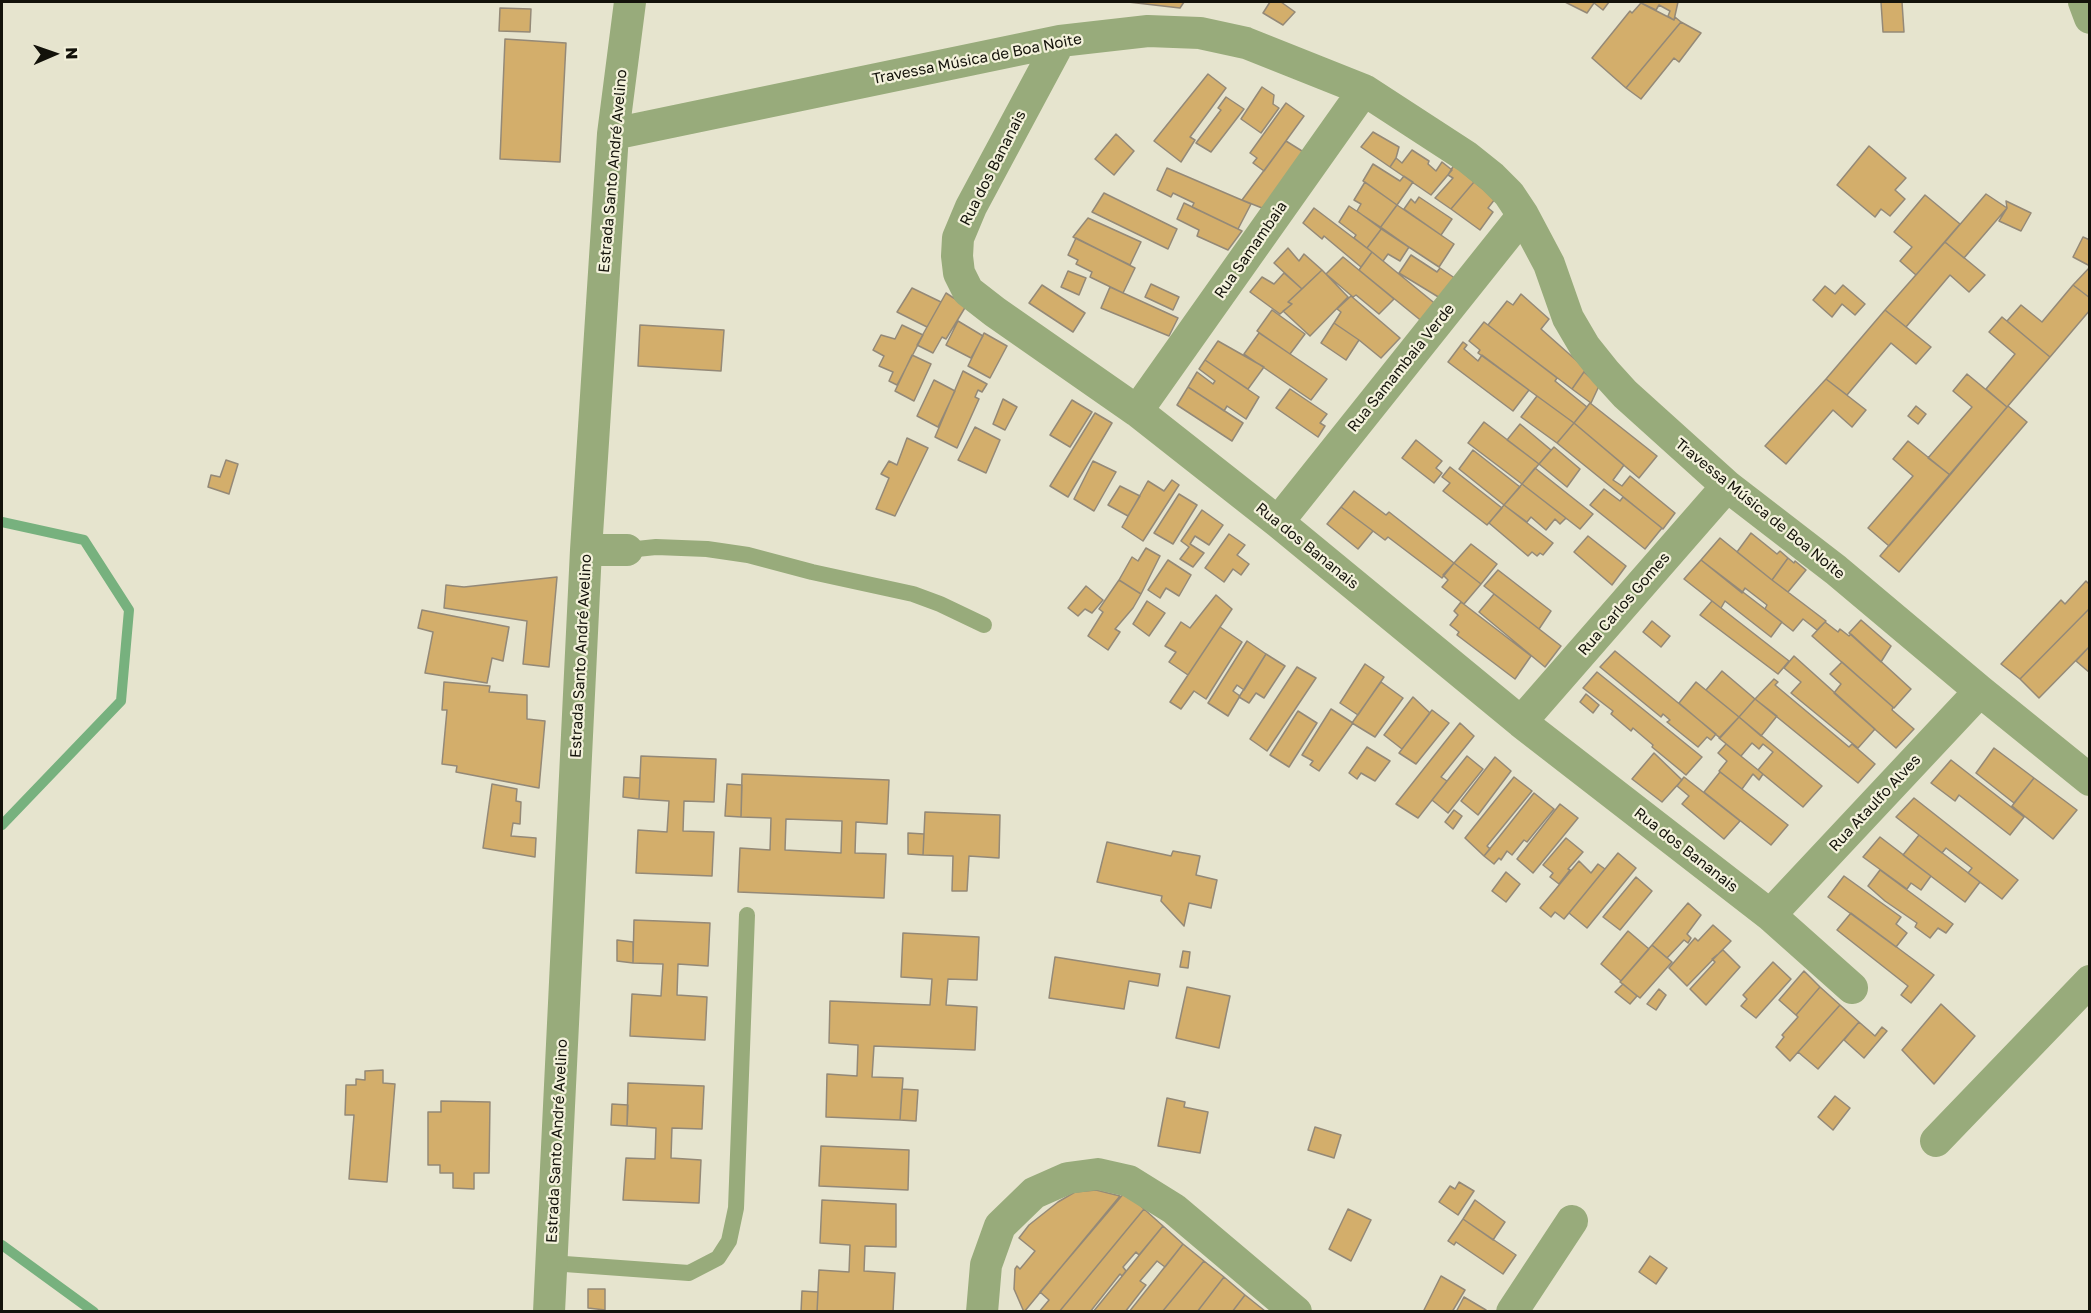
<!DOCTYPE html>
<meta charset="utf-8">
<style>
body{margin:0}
#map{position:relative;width:2091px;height:1313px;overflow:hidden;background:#e6e4ce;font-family:"Golos Text",sans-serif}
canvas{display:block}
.frame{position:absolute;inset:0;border:3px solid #13120a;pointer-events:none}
.north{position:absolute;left:24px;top:24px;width:60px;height:60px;-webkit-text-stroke:4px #f3f1db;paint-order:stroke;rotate:88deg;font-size:16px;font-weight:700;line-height:24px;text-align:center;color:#13120a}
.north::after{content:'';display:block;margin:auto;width:21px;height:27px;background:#13120a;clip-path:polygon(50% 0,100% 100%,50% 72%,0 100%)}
</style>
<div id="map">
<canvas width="2091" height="1313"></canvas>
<div class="frame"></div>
<div class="north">N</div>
</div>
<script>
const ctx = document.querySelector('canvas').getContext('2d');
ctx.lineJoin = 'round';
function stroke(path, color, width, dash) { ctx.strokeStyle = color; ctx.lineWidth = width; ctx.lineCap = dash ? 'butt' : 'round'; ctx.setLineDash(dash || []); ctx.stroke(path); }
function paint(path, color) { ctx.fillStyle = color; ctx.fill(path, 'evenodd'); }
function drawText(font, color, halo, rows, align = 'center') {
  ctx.font = font + ' "Golos Text",sans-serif'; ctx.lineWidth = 4.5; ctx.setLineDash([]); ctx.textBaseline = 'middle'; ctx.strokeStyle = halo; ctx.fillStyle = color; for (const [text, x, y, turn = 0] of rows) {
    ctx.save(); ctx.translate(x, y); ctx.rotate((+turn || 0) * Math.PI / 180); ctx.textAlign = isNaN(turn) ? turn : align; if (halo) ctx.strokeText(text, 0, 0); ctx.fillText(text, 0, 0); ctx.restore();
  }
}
stroke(new Path2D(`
 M2 522 84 540 129 610 121 701 2 825
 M2 1245 94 1312`), '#77b17e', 10);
const building = new Path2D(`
 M1128 2H1184L1180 8Z
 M1270 2H1281L1295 12 1283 25 1263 13Z
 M1565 2H1609L1603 10 1594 3 1587 13Z
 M1639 2H1678L1674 20 1668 16 1670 11 1659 5 1656 10Z
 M1881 2H1902L1904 32H1883Z
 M1641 3 1674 20 1675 17 1681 22 1626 88 1592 58 1630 11 1632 13Z
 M500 8 531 9 530 32 499 31Z
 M1681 22 1701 33 1679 62 1674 58 1641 99 1626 88Z
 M505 39 566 43 560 162 500 159Z
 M1208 74 1226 88 1190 137 1195 140 1181 162 1154 141Z
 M1262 87 1274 95 1273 104 1279 108 1261 133 1241 119Z
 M1226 97 1244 109 1211 152 1196 143 1221 110 1218 108Z
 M1286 103 1304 116 1264 171 1253 163 1257 158 1250 153Z
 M1373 132 1399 147 1396 158 1390 167 1361 147Z
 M1116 134 1134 151 1114 175 1095 159Z
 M1286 141 1310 156 1262 208 1242 200Z
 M1869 146 1906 178 1895 190 1905 199 1890 216 1881 209 1875 217 1837 185Z
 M1412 150 1429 161 1428 164 1436 171 1442 162 1452 170 1431 195 1390 167 1396 158 1402 163Z
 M1373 164 1400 181 1404 176 1413 182 1397 205 1363 181Z
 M1454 165 1474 182 1451 209 1435 198 1453 178 1448 175Z
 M1167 168 1251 204 1238 229 1192 207 1194 203 1173 193 1171 197 1157 190Z
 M1365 182 1397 205 1380 228 1357 211 1361 204 1354 200Z
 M1474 182 1495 199 1488 208 1493 212 1480 230 1451 209Z
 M1104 193 1177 229 1168 249 1092 212Z
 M1986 194 2007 208 1964 258 1945 242Z
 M1925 195 1960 224 1916 275 1900 261 1912 247 1894 232Z
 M1419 197 1452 219 1441 235 1404 209 1411 199 1415 203Z
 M2006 201 2031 213 2021 231 1999 221 2007 208Z
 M1184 203 1238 229 1242 231 1228 250 1197 236 1199 230 1177 219Z
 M1397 205 1454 244 1439 267 1380 228Z
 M1349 206 1382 228 1367 248 1354 238 1356 235 1339 222Z
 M1314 208 1372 252 1361 267 1324 236 1322 239 1303 223Z
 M1088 218 1141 242 1130 265 1073 237Z
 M1382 228 1409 247 1400 261 1388 254 1383 261 1367 248Z
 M2083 237 2090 240V266L2073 257Z
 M1076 238 1135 268 1123 293 1090 277 1092 272 1076 264 1078 260 1068 255Z
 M1945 242 1985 275 1969 292 1950 275 1906 327 1885 310Z
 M1288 248 1299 261 1304 254 1322 270 1302 289 1274 263Z
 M1372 252 1438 306 1424 323 1359 270Z
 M1411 255 1437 272 1440 268 1459 281 1440 298 1399 273Z
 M1343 257 1394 299 1379 314 1356 295 1353 297 1326 274Z
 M2090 267V298L2073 285Z
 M1322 270 1348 297 1310 336 1283 311 1292 304 1288 302Z
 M1068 271 1086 278 1079 295 1061 287Z
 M1284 273 1302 289 1288 302 1292 304 1280 314 1250 292 1262 277 1274 284Z
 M1151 284 1179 297 1173 310 1145 297Z
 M1042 285 1085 313 1073 332 1029 303Z
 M1843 285 1865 304 1855 315 1842 304 1832 317 1813 300 1825 286 1835 294Z
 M2073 285 2090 298V310L2050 357 2007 321 2021 305 2042 322Z
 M1110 287 1178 318 1169 336 1101 308Z
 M912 288 941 302 927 327 897 312Z
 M946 293 966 306 946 339 942 337 933 353 917 345Z
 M1521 294 1549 319 1541 329 1586 369 1572 389 1488 325 1507 301 1513 305Z
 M1351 296 1400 338 1381 358 1359 340 1334 323 1341 312 1337 309Z
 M1272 310 1305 334 1290 354 1257 331Z
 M1885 310 1931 347 1916 364 1891 343 1847 395 1826 379Z
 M2002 317 2050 357 2007 407 1986 389 2015 354 1989 332Z
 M958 321 983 336 971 358 946 345Z
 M1484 322 1557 378 1555 381 1587 407 1574 423 1478 353 1480 350 1469 341Z
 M1334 323 1359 340 1346 360 1321 343Z
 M640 325 724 330 721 371 638 366Z
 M902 325 923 335 897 385 889 381 893 372 879 366 884 356 873 350 881 335 895 339Z
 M984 333 1007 346 990 378 968 366Z
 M1259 333 1327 379 1311 400 1244 354Z
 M1218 341 1264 367 1248 389 1205 360Z
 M1463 342 1467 345 1464 349 1478 361 1482 355 1529 390 1513 411 1448 362Z
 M912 355 931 364 914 401 895 391Z
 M1205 360 1259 397 1246 419 1227 406 1224 411 1188 387 1197 372 1213 384 1215 381 1199 369Z
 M963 371 987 384 982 392 978 390 975 397 979 399 957 448 935 437Z
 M1584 372 1599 386 1591 403 1572 389Z
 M1967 374 2007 407 1950 475 1928 458 1972 407 1953 391Z
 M1826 379 1866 410 1852 427 1833 410 1786 464 1765 446Z
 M934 380 955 391 938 427 917 416Z
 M1188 387 1243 423 1232 441 1177 405Z
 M1290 389 1327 414 1320 423 1325 426 1318 437 1276 408Z
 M1537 396 1574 423 1557 443 1521 417Z
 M1003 399 1017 407 1005 430 993 424Z
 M1072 400 1092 412 1070 447 1050 435Z
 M1590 403 1657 456 1639 478 1574 423Z
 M1916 406 1926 414 1918 424 1908 416Z
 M2008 406 2027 422 1899 572 1880 556Z
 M1095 413 1112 423 1068 497 1050 486Z
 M1484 422 1539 464 1522 484 1468 443Z
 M1574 423 1624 465 1613 480 1622 486 1630 476 1675 513 1663 529 1557 443Z
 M1520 424 1551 450 1539 464 1507 440Z
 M975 427 1000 440 986 473 958 460Z
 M907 438 928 448 895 516 876 509 889 478 881 474 889 461 897 465Z
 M1416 440 1442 461 1436 468 1442 473 1434 483 1402 458Z
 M1908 441 1950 475 1889 546 1868 528 1913 476 1893 459Z
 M1554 447 1580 469 1567 487 1539 464Z
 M1473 450 1520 487 1504 505 1459 469Z
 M226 460 238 464 229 494 208 487 211 475 220 477Z
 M1093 461 1116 472 1094 511 1074 499Z
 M1450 467 1502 508 1487 525 1443 491 1450 483 1442 477Z
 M1535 468 1593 514 1580 529 1522 484Z
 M1172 480 1179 485 1143 541 1122 527 1148 481 1164 491Z
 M1522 484 1566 518 1560 524 1555 519 1546 530 1531 517 1527 522 1504 505Z
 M1120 486 1140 496 1128 516 1108 505Z
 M1604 489 1620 501 1623 497 1662 528 1645 549 1590 505Z
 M1354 491 1386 515 1389 512 1454 563 1442 578 1388 537 1385 540 1341 507Z
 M1179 494 1197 505 1173 544 1154 533Z
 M1504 505 1553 543 1543 555 1540 553 1537 556 1532 552 1528 556 1489 523Z
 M1341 507 1373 531 1358 549 1327 524Z
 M1202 510 1223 525 1209 545 1195 536 1190 544 1204 553 1193 567 1180 559 1189 547 1181 541Z
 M1751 533 1777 554 1780 551 1788 558 1772 580 1737 552Z
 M1229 534 1245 545 1237 555 1249 564 1241 575 1233 569 1224 582 1205 568Z
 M1588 536 1626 566 1612 585 1574 552Z
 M1720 538 1772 580 1826 621 1817 630 1803 619 1793 631 1765 609 1767 605 1745 588 1742 593 1701 560Z
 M1471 544 1497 564 1481 584 1454 563Z
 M1146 548 1160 556 1141 594 1119 580 1132 557 1138 561Z
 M1788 558 1794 563 1795 561 1806 570 1788 592 1772 580Z
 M1168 560 1191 575 1179 596 1166 588 1160 598 1148 590Z
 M1701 560 1782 622 1771 637 1725 601 1721 608 1684 579Z
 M1454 563 1481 584 1464 604 1442 587 1448 580 1443 575Z
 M1498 570 1551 611 1539 629 1484 586Z
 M557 577 549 667 523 664 527 621 444 608 446 585 464 587Z
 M1119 580 1141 594 1133 608 1115 629 1120 632 1108 650 1088 636 1103 612 1099 609Z
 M2086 581 2090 585V608L2020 679 2001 664 2061 600 2065 604Z
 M1086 586 1103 600 1092 613 1085 609 1078 616 1068 608Z
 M1494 594 1561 646 1545 667 1479 612Z
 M1216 595 1232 609 1188 675 1169 662 1176 652 1165 646 1181 622 1190 628Z
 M1147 601 1165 613 1149 636 1133 624Z
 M1712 601 1789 661 1778 674 1700 615Z
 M1461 602 1531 656 1515 679 1457 635 1459 632 1450 625 1458 615 1454 611Z
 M2089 609 2090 646 2039 698 2020 679Z
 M422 610 509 627 503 661 492 658 487 683 425 673 433 632 418 628Z
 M1861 620 1891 646 1881 662 1849 633Z
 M1652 621 1670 636 1661 647 1643 632Z
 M1825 622 1838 632 1840 629 1849 636 1851 634 1911 689 1894 708 1812 636Z
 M1220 627 1242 642 1206 699 1194 691 1181 709 1170 702Z
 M1247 641 1266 654 1244 690 1237 685 1233 691 1240 696 1228 716 1208 703Z
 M2088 648 2090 650V673L2076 661Z
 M1615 651 1716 734 1711 740 1707 737 1698 747 1667 722 1670 720 1663 714 1661 717 1600 667Z
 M1266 654 1285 666 1264 698 1256 693 1249 703 1239 697Z
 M1794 656 1875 729 1858 748 1791 693 1801 682 1784 668Z
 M1842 662 1893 707 1892 710 1914 729 1896 748 1834 693 1841 684 1830 674Z
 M1365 664 1384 677 1358 715 1340 703Z
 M1297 667 1316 678 1267 751 1250 739Z
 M1722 671 1755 699 1739 717 1706 690Z
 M1597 672 1702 757 1686 775 1652 747 1653 745 1633 728 1631 731 1611 714 1613 711 1583 688Z
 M1774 679 1778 682 1775 685 1849 747 1852 744 1875 764 1858 783 1755 699Z
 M444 682 490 686 489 692 527 695V719L545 721 539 788 456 772 457 766 442 764 447 710H442Z
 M1381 682 1403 698 1375 737 1352 723Z
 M1696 682 1739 717 1720 738 1679 703Z
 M1586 694 1599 705 1593 713 1580 702Z
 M1413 697 1430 713 1402 749 1384 735Z
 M1755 699 1777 716 1761 736 1739 717Z
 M1331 709 1353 723 1319 771 1310 765 1313 761 1302 755Z
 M1432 710 1449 723 1416 764 1399 753Z
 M1298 711 1317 723 1289 767 1270 755Z
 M1739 717 1822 786 1803 807 1758 770 1773 752 1763 744 1759 749 1752 743 1741 756 1719 738Z
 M1460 723 1474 736 1441 777 1447 781 1418 818 1396 804Z
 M1726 744 1763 774 1759 780 1753 774 1742 789 1719 771 1727 761 1718 753Z
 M1367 747 1390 761 1375 781 1361 773 1357 779 1349 773Z
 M1994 748 2034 778 2014 803 1976 773Z
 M1654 753 1682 780 1662 802 1632 779Z
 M641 756 716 759 714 802 684 801 683 831 714 832 712 876 636 873 638 830 667 832 669 801 639 799Z
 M1467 756 1483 769 1448 813 1432 800Z
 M1495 757 1511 771 1478 815 1461 801Z
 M1951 760 2024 817 2010 835 1959 795 1955 801 1931 783Z
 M1720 772 1788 825 1771 845 1704 792Z
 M742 774 889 780 887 824 856 822 855 853 886 854 884 898 738 892 740 848 770 850 771 818 741 817ZM786 819 842 821 841 853 785 850Z
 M624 777 640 778 639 799 623 797Z
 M1514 777 1532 791 1487 846 1490 849 1484 856 1465 838Z
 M1684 777 1740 821 1724 839 1682 804 1689 796 1677 786Z
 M2034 778 2077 810 2053 839 2012 806Z
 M492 784 517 789 516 801 521 802 520 824 513 823 511 836 536 838 535 857 483 848Z
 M727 784 742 785 741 817 725 816Z
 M1534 793 1554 809 1527 842 1524 840 1512 855 1507 851 1501 860 1499 858 1494 864 1484 856Z
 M1914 798 2018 880 2002 899 1968 873 1972 868 1946 848 1942 853 1896 817Z
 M1560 804 1578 818 1533 873 1517 859Z
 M1454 810 1462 816 1453 829 1445 822Z
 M925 812 1000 815 999 858 969 856 967 891H952L953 856 923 855Z
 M908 833 924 834 923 855 908 854Z
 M1919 835 1980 882 1965 902 1903 855Z
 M1880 837 1931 876 1921 890 1911 883 1907 889 1863 857Z
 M1566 838 1583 852 1568 869 1570 870 1559 884 1550 877 1553 873 1543 865Z
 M1107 842 1171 856 1173 851 1200 856 1196 875 1217 880 1211 908 1189 903 1184 926 1161 901 1162 896 1097 882Z
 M1618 853 1636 868 1587 928 1569 913Z
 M1579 861 1591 873 1598 864 1605 869 1564 919 1555 912 1551 917 1540 908Z
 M1880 870 1953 924 1946 933 1938 928 1930 938 1915 927 1917 923 1885 901 1868 886Z
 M1506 872 1520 884 1506 902 1492 891Z
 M1844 876 1901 917 1896 924 1907 933 1896 947 1828 897Z
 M1636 877 1652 891 1620 930 1603 917Z
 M1688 903 1701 915 1687 934 1691 938 1688 943 1684 940 1667 958 1652 945Z
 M1851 913 1934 975 1911 1003 1901 995 1908 986 1837 930Z
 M634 920 710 923 708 966 678 964 677 995 707 997 705 1040 630 1036 632 994 661 996 663 964 633 963Z
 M1713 925 1731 941 1687 986 1669 968 1695 938 1698 941Z
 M1628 931 1649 949 1621 981 1601 964Z
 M903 933 979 937 977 980 948 979 946 1005 977 1007 975 1050 874 1046 872 1077 903 1078 900 1120 826 1117 827 1074 857 1076 858 1045 829 1043 830 1001 930 1005 932 979 901 977Z
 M617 940 633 942V963L617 961Z
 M1652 945 1672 962 1640 998 1620 982Z
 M1723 950 1740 967 1706 1005 1690 989 1715 962 1712 959Z
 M1183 951 1190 952 1188 968 1180 967Z
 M1055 957 1160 974 1158 986 1129 981 1124 1009 1049 998Z
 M1773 962 1791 979 1756 1018 1741 1006 1747 999 1743 995Z
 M1804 971 1820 987 1796 1015 1779 1000Z
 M1623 984 1637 996 1630 1004 1615 992Z
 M1187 987 1230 996 1219 1048 1176 1038Z
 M1820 987 1840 1005 1790 1061 1776 1047 1784 1037 1782 1035 1798 1017 1796 1015Z
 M1659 989 1666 995 1656 1010 1647 1004Z
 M1941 1004 1975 1036 1934 1084 1902 1050Z
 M1840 1005 1859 1022 1818 1069 1798 1052Z
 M1859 1022 1875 1036 1882 1027 1887 1031 1864 1058 1844 1040Z
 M383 1070V1083L395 1084 387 1182 349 1179 354 1115H345L346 1085H356V1079L365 1080V1071Z
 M628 1083 704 1086 702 1129 672 1128 671 1158 701 1160 699 1203 623 1200 626 1158 655 1159 656 1128 627 1126Z
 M902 1089 918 1090 916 1121 900 1120Z
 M1835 1096 1850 1108 1833 1130 1818 1117Z
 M1167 1098 1185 1102 1184 1107 1208 1112 1200 1153 1158 1146Z
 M441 1101 490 1102 489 1173H474V1189L453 1188V1173H440V1165H428V1112H441Z
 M612 1104 628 1105 627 1126 611 1125Z
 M1315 1127 1341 1135 1334 1158 1308 1150Z
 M821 1146 909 1150 908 1190 819 1186Z
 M1459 1182 1474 1191 1458 1215 1439 1202 1450 1186 1455 1189Z
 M1096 1190 1120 1196 1024 1312 1014 1289 1015 1269 1017 1266 1020 1269 1035 1251 1019 1238 1029 1225 1058 1202 1075 1192Z
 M1125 1192 1144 1209 1059 1312H1039L1049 1300 1040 1292Z
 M822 1200 896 1204V1247L865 1246 864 1271 895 1273 893 1312H817L819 1270 849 1272 850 1245 820 1243Z
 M1475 1200 1505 1222 1493 1240 1463 1219Z
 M1144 1209 1163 1226 1139 1255 1136 1252 1123 1267 1126 1271 1122 1276 1120 1274 1090 1312H1059Z
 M1348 1209 1371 1220 1351 1261 1329 1249Z
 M1463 1219 1516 1255 1503 1274 1456 1242 1454 1245 1448 1241Z
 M1163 1226 1183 1244 1165 1267 1157 1261 1140 1281 1146 1285 1125 1312H1093Z
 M1183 1244 1204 1261 1162 1312H1129Z
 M1650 1256 1667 1268 1656 1284 1639 1272Z
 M1204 1261 1224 1277 1197 1312H1162Z
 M1441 1276 1465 1290 1452 1312H1423Z
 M1224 1277 1245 1295 1232 1312H1197Z
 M588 1289H605V1310L588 1308Z
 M802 1291 818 1292 817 1312H801Z
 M1245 1295 1265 1311 1264 1312H1232Z
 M1464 1297 1486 1310 1485 1312H1456Z`);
paint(building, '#d3ae6b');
stroke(building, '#948977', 1.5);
stroke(new Path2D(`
 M627 550 656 547 707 549 748 555 812 572 913 594 940 604 984 625
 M551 1263 689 1273 718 1258 729 1241 736 1208 747 915`), '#98ab7b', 16);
stroke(new Path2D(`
 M2084 2 2090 18
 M1060 41 971 207 958 238 957 256 959 273 968 291 995 312 1137 411 1278 522 1521 722 1770 915 1852 988
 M613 134 1060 41 1148 31 1200 33 1246 43 1364 90 1467 157 1492 177 1509 194 1523 215 1549 264 1568 318 1585 347 1605 372 1625 394 1727 486 1836 570 1980 691 2090 780
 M1137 411 1364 90
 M1278 522 1523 215
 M586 550H627
 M1521 722 1727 486
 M1770 915 1980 691
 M1936 1141 2090 981
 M549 1312 586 550 613 134 630 2
 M982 1312 986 1265 1000 1226 1034 1193 1068 1178 1098 1174 1129 1181 1174 1209 1296 1312
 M1512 1312 1572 1221`), '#98ab7b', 32);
drawText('15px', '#13120a', '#f3f1db', [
 ["Travessa Música de Boa Noite",977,59,-11],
 ["Rua dos Bananais",993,168,-63],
 ["Estrada Santo André Avelino",613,171,-85],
 ["Rua Samambaia",1251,250,-55],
 ["Rua Samambaia Verde",1401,368,-51],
 ["Travessa Música de Boa Noite",1760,509,39],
 ["Rua dos Bananais",1307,546,39],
 ["Rua Carlos Gomes",1624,604,-49],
 ["Estrada Santo André Avelino",581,656,-87],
 ["Rua Ataulfo Alves",1875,803,-47],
 ["Rua dos Bananais",1686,850,38],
 ["Estrada Santo André Avelino",557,1141,-87]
]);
</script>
